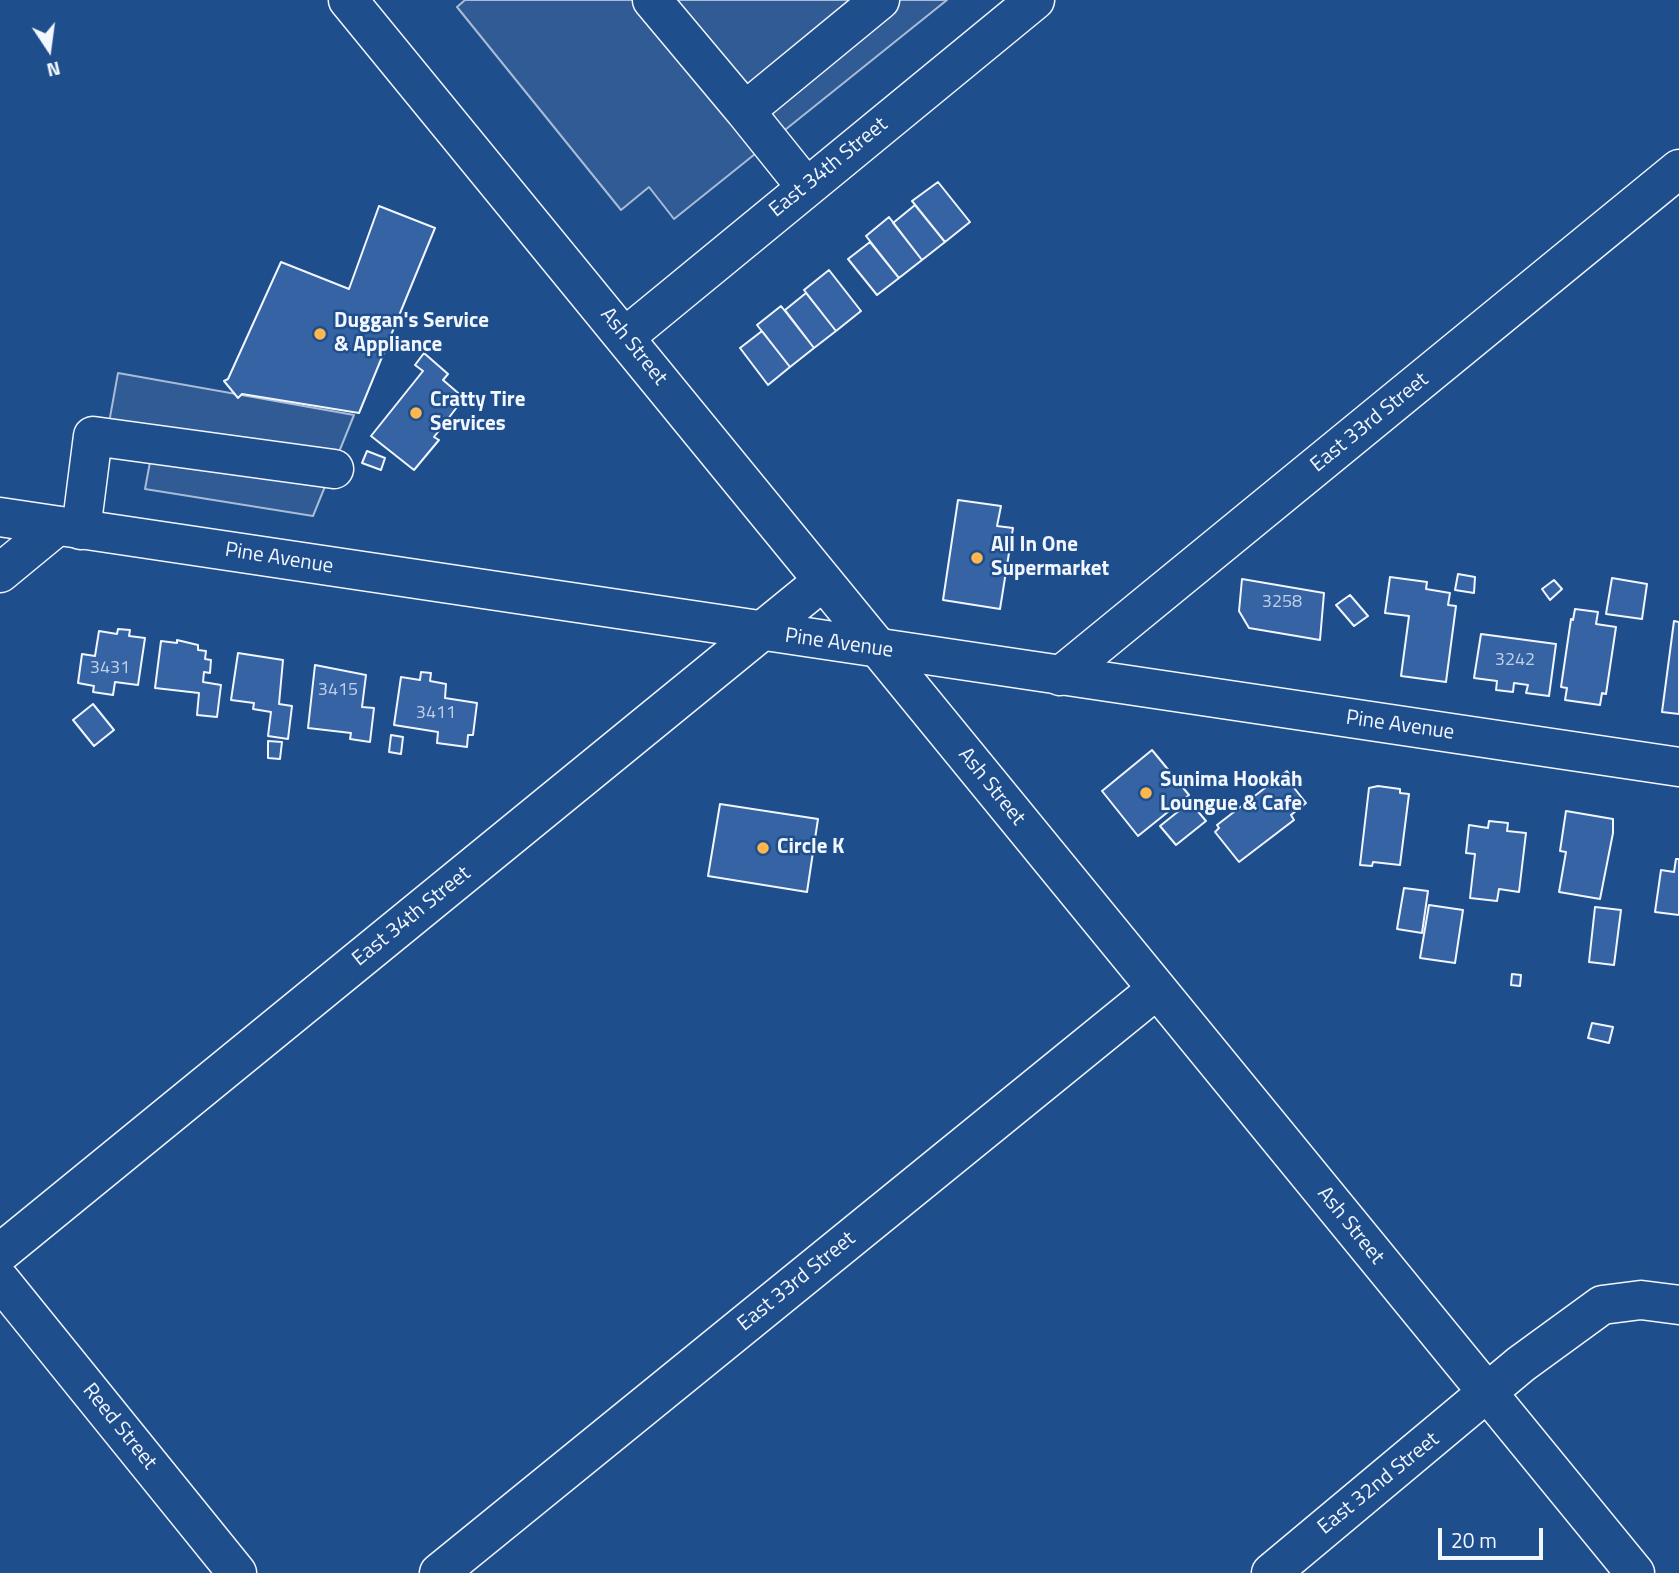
<!DOCTYPE html>
<style>
body{margin:0}
#map{position:relative;width:1679px;height:1573px;overflow:hidden;background:#1f4e8c;font-family:"Titillium Web",sans-serif}
canvas{display:block}
.north{position:absolute;left:14px;top:14px;width:70px;height:70px;-webkit-text-stroke:5px #1f4e8c;paint-order:stroke;rotate:167deg;font-size:19px;font-weight:700;line-height:28px;text-align:center;color:#f2f6ff}
.north::after{content:'';display:block;margin:auto;width:24px;height:32px;background:#f2f6ff;clip-path:polygon(50% 0,100% 100%,50% 72%,0 100%)}
.scale{position:absolute;left:1438px;top:1528px;width:105px;height:32px;box-sizing:border-box;border:4px solid #f2f6ff;border-top:0;padding-left:9px;font-size:21px;line-height:24px;white-space:nowrap;color:#f2f6ff;-webkit-text-stroke:5px #1f4e8c;paint-order:stroke}
</style>
<div id="map">
<canvas width="1679" height="1573"></canvas>
<div class="north">N</div>
<div class="scale">20 m</div>
</div>
<script>
const ctx = document.querySelector('canvas').getContext('2d');
ctx.lineJoin = 'round';
function paint(path, color) { ctx.fillStyle = color; ctx.fill(path, 'evenodd'); }
function stroke(path, color, width, dash) { ctx.strokeStyle = color; ctx.lineWidth = width; ctx.lineCap = dash ? 'butt' : 'round'; ctx.setLineDash(dash || []); ctx.stroke(path); }
function drawText(font, color, halo, rows, align = 'center') {
  ctx.font = font + ' "Titillium Web",sans-serif'; ctx.lineWidth = 5; ctx.setLineDash([]); ctx.textBaseline = 'middle'; ctx.strokeStyle = halo; ctx.fillStyle = color; for (const [text, x, y, turn = 0] of rows) {
    ctx.save(); ctx.translate(x, y); ctx.rotate((+turn || 0) * Math.PI / 180); ctx.textAlign = isNaN(turn) ? turn : align; if (halo) ctx.strokeText(text, 0, 0); ctx.fillText(text, 0, 0); ctx.restore();
  }
}
const built = new Path2D(`
 M465 0H947L674 219 649 187 621 210 457 7Z
 M118 373 354 415 313 516 145 489 150 462 103 456Z`);
paint(built, '#305b95');
stroke(built, '#a8bbd7', 2);
const building = new Path2D(`
 M938 182 970 222 945 242 912 201Z
 M915 205 945 242 922 260 893 223Z
 M379 206 435 228 359 413 242 394 238 398 224 381 228 379 281 262 349 289Z
 M889 217 922 260 899 278 866 236Z
 M870 242 899 278 877 295 848 259Z
 M829 270 861 311 836 331 804 290Z
 M806 293 836 331 814 348 785 310Z
 M781 306 814 348 790 367 757 325Z
 M762 331 790 367 768 385 740 348Z
 M424 353 448 374 443 380 464 398 434 437 439 440 414 470 371 436 423 371 415 365Z
 M367 451 385 458 381 470 362 463Z
 M958 500 1001 506 997 526 1013 528 1000 609 943 600Z
 M1458 574 1475 577 1474 593 1455 590Z
 M1390 577 1427 582 1426 589 1450 593 1448 605 1456 606 1446 682 1401 676 1409 616 1385 613Z
 M1612 578 1647 584 1642 619 1606 614Z
 M1242 579 1324 593 1320 640 1249 628 1239 611Z
 M1554 580 1562 589 1550 600 1542 589Z
 M1350 595 1368 616 1354 626 1336 605Z
 M1575 609 1598 612 1596 624 1616 627 1606 694 1602 693 1600 705 1565 700 1567 688 1561 687 1571 619 1573 620Z
 M1674 621 1679 622V714L1662 712Z
 M118 629 130 630 129 636 145 638 138 685 115 682 113 695 93 692 94 686 78 683 82 654 95 656 99 631 117 634Z
 M1481 634 1556 644 1549 696 1526 693 1528 685 1514 683 1513 692 1496 690 1497 681 1474 678Z
 M177 640 198 645V650L206 651 205 659 211 660 210 673 204 672 203 682 221 685 217 717 197 715 199 693 155 688 161 641 177 643Z
 M238 653 283 660 279 704 292 706 288 739 268 736 271 712 253 709 254 703 231 700Z
 M315 665 366 675 362 707 374 708 370 742 350 739 351 733 308 728Z
 M421 672 431 673 430 681 446 684 445 698 477 703 473 735H468L467 747 437 743 438 732 394 725 401 677 420 680Z
 M93 704 114 730 94 746 73 720Z
 M391 735 403 737 401 754 389 752Z
 M268 741 282 742 280 759 268 758Z
 M1152 750 1189 795 1138 836 1102 791Z
 M1287 771 1294 781 1291 784 1306 803 1291 815 1294 820 1239 862 1215 832 1219 828 1217 825Z
 M1378 786 1400 789V793L1409 794 1400 865 1373 862 1372 866 1360 865 1369 788Z
 M1190 802 1206 821 1176 845 1160 826Z
 M720 804 818 819 807 892 708 876Z
 M1566 811 1613 819V833L1600 899 1559 892 1566 852 1560 851Z
 M1489 821 1508 823 1507 831 1526 833 1519 892 1499 889 1497 901 1470 898 1475 854 1466 853 1469 825 1488 828Z
 M1676 859H1679V915L1655 912 1661 870 1674 872Z
 M1404 888 1428 891 1422 933 1397 929Z
 M1429 905 1463 910 1455 963 1420 958Z
 M1595 907 1621 910 1614 965 1589 962Z
 M1512 974 1521 975 1520 986 1511 985Z
 M1592 1023 1613 1027 1609 1043 1588 1038Z`);
paint(building, '#3563a3');
stroke(building, '#f2f6ff', 2);
const minor = new Path2D(`
 M348 0 1635 1573
 M652 0 745 111
 M806 187 745 111 880 0
 M625 337 1035 0
 M81 530 93 436 334 469
 M0 573 57 526
 M1060 676 1679 169
 M0 1253 823 581
 M0 1280 237 1573
 M439 1573 1156 990
 M1271 1573 1521 1364 1602 1305 1641 1300 1679 1305`);
const major = new Path2D(`
 M0 517 1679 767`);
stroke(minor, '#f2f6ff', 41);
stroke(major, '#f2f6ff', 41);
stroke(minor, '#1f4e8c', 38);
stroke(major, '#1f4e8c', 38);
for (const [x, y, r, color] of [
 [320,334,7,"#ffb74d"],
 [416,413,7,"#ffb74d"],
 [977,558,7,"#ffb74d"],
 [1146,793,7,"#ffb74d"],
 [763,848,7,"#ffb74d"]
]) { const dot = new Path2D(); dot.arc(x, y, r, 0, 2 * Math.PI); ctx.fillStyle = color; ctx.fill(dot); stroke(dot, '#1f4e8c', 2.5); }
drawText('18px', '#c3d1e8', null, [
 ["3258",1282,603],
 ["3242",1515,661],
 ["3431",110,669],
 ["3415",338,691],
 ["3411",436,714]
]);
drawText('21px', '#f2f6ff', '#1f4e8c', [
 ["East 34th Street",829,168,-39],
 ["Ash Street",633,347,51],
 ["East 33rd Street",1370,423,-39],
 ["Pine Avenue",279,559,9],
 ["Pine Avenue",839,644,8],
 ["Pine Avenue",1400,726,8],
 ["Ash Street",991,787,51],
 ["East 34th Street",412,917,-39],
 ["Ash Street",1350,1226,51],
 ["East 33rd Street",797,1282,-39],
 ["Reed Street",119,1427,51],
 ["East 32nd Street",1379,1484,-39]
]);
drawText('bold 21px', '#f2f6ff', '#1f4e8c', [
 ["Duggan's Service",334,322],
 ["& Appliance",334,346],
 ["Cratty Tire",430,401],
 ["Services",430,425],
 ["All In One",991,546],
 ["Supermarket",991,570],
 ["Sunima Hookah",1160,781],
 ["Loungue & Cafe",1160,805],
 ["Circle K",777,848]
], 'left');
</script>
